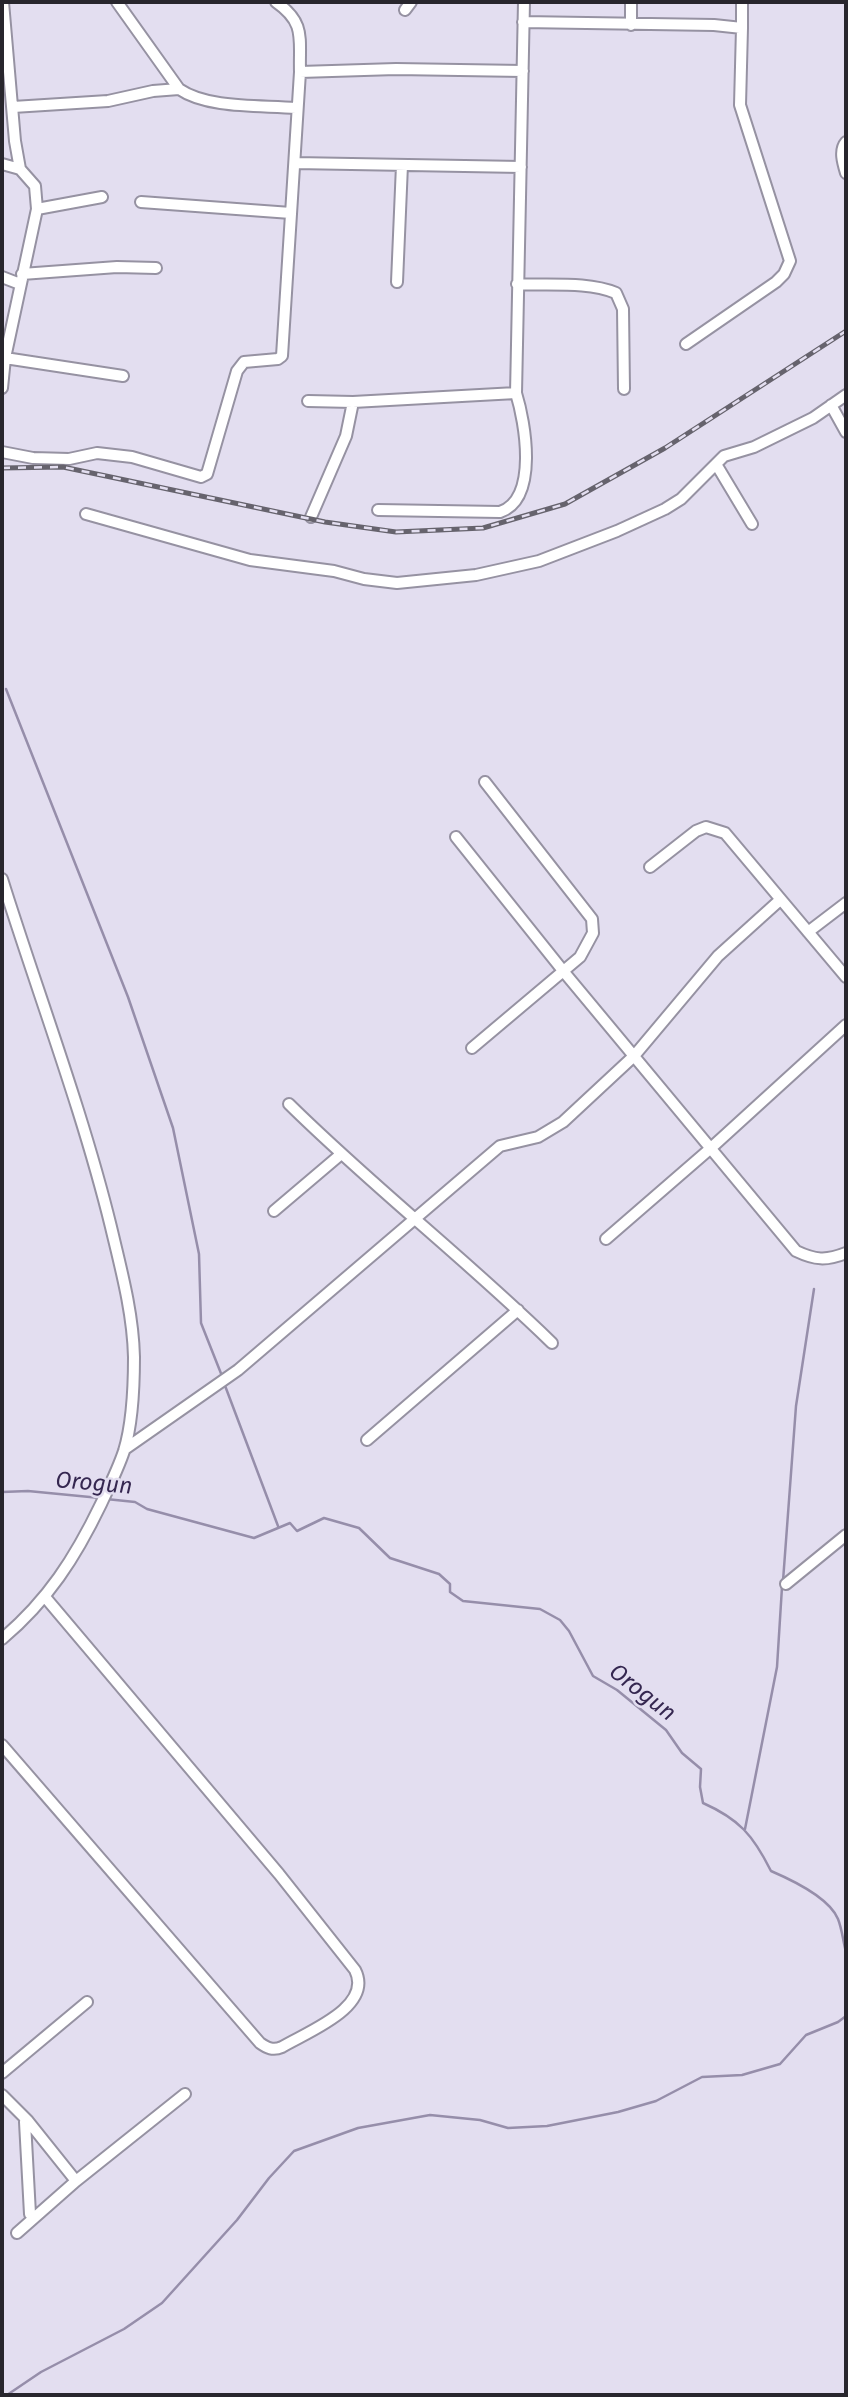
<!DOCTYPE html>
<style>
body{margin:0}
#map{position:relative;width:848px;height:2397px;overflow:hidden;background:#e3def0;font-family:"Fira Sans",sans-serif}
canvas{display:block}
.frame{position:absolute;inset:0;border:4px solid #28262d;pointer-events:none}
</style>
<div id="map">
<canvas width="848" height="2397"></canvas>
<div class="frame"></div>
</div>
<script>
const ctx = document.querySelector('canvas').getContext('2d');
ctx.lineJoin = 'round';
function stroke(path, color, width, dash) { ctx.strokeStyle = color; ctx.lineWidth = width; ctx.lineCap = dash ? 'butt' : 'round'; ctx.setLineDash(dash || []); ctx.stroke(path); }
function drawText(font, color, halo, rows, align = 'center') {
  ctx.font = font + ' "Fira Sans",sans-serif'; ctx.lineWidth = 5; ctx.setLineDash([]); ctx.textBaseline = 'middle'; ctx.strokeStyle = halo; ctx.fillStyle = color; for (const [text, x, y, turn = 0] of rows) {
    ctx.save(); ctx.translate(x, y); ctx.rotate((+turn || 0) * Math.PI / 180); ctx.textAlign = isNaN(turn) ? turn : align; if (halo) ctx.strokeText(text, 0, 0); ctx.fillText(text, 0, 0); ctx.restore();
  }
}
stroke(new Path2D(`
 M6 689 128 997 173 1128 199 1254 201 1323 222 1376
 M224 1383 278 1526
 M2 1492 28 1491 100 1498
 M106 1499 135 1502 147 1509 254 1538 290 1523 297 1531 324 1518 359 1528 390 1558 439 1574 450 1584V1592L463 1601 540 1609 560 1620 569 1631 593 1676 617 1690 666 1730 682 1753 701 1769 700 1787 703 1803C739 1819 753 1835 771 1871 792 1880 829 1897 838 1919 842 1929 843 1941 846 1952
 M783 1581 796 1406 814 1289
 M745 1829 777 1667 782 1587
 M7 2395 41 2372 124 2329 162 2303 237 2220 269 2178 294 2151 358 2128 430 2115 480 2120 508 2128 547 2126 618 2112 656 2101 702 2077 742 2075 780 2064 806 2035 838 2022 846 2016`), '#968eaa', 2.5);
const minor = new Path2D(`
 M117 2 179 89C208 109 261 105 296 108
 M742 2V28
 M405 10 411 2
 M523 22 714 25 742 28 740 105 790 261 784 274 776 282 686 344
 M631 25V2
 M300 72 396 69 523 71
 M13 107 108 101 153 91 179 89
 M846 142C839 150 843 163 846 173
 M295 163 521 167
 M2 164 20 169
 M141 202 291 213
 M37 209 102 197
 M22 274 117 267 156 268
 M2 277 20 284
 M397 282 402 165
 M517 284C548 286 586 281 616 293L623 309 624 389
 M5 358 123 376
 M2 388 5 358 37 209 35 186 20 169 15 141 3 2
 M308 401 353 402 516 393
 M831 405 846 432
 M2 452 33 458 69 459 97 453 132 457 201 477 207 474 237 371 244 362 278 359 282 356 300 72C299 38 306 23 276 2
 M716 464 752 524
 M378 510 500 512C539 499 525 422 516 393L524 2
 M86 514 250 560 334 571 364 579 397 583 476 575 539 561 617 531 665 509 681 499 724 456 754 447 813 418 846 395
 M311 517 346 436 353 402
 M456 837 564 972 796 1251C815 1260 826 1261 846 1253
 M650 867 696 831 706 827 725 833 846 977
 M2 879C38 994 82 1109 111 1227 121 1269 133 1313 134 1357 134 1384 132 1425 124 1451 118 1469 109 1487 101 1504 75 1558 48 1600 2 1639
 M808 932 846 903
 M472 1048 580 957 593 933 592 919 485 782
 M289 1104C373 1187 467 1260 552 1343
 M274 1211 340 1155
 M606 1239 711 1148 846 1025
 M367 1440 518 1310
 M125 1449 238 1370 500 1146 538 1137 563 1122 634 1056 718 956 780 900
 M786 1584 846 1535
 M2 1745 260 2043C267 2048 273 2051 282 2047 307 2032 374 2007 355 1970L279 1874 45 1597
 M2 2073 87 2002
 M2 2095 28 2121 76 2181
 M28 2121 25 2122 30 2214
 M17 2233 76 2181 185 2094`);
stroke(minor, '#9692a2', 14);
stroke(minor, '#fff', 10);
const rail = new Path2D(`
 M2 468 63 467 325 522 396 532 483 528 565 504 665 448 846 331`);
stroke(rail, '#66636d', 5);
stroke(rail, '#e3def0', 2.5, [8]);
drawText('italic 23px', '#352750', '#e3def0', [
 ["Orogun",94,1484,5],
 ["Orogun",642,1693,38]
]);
</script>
